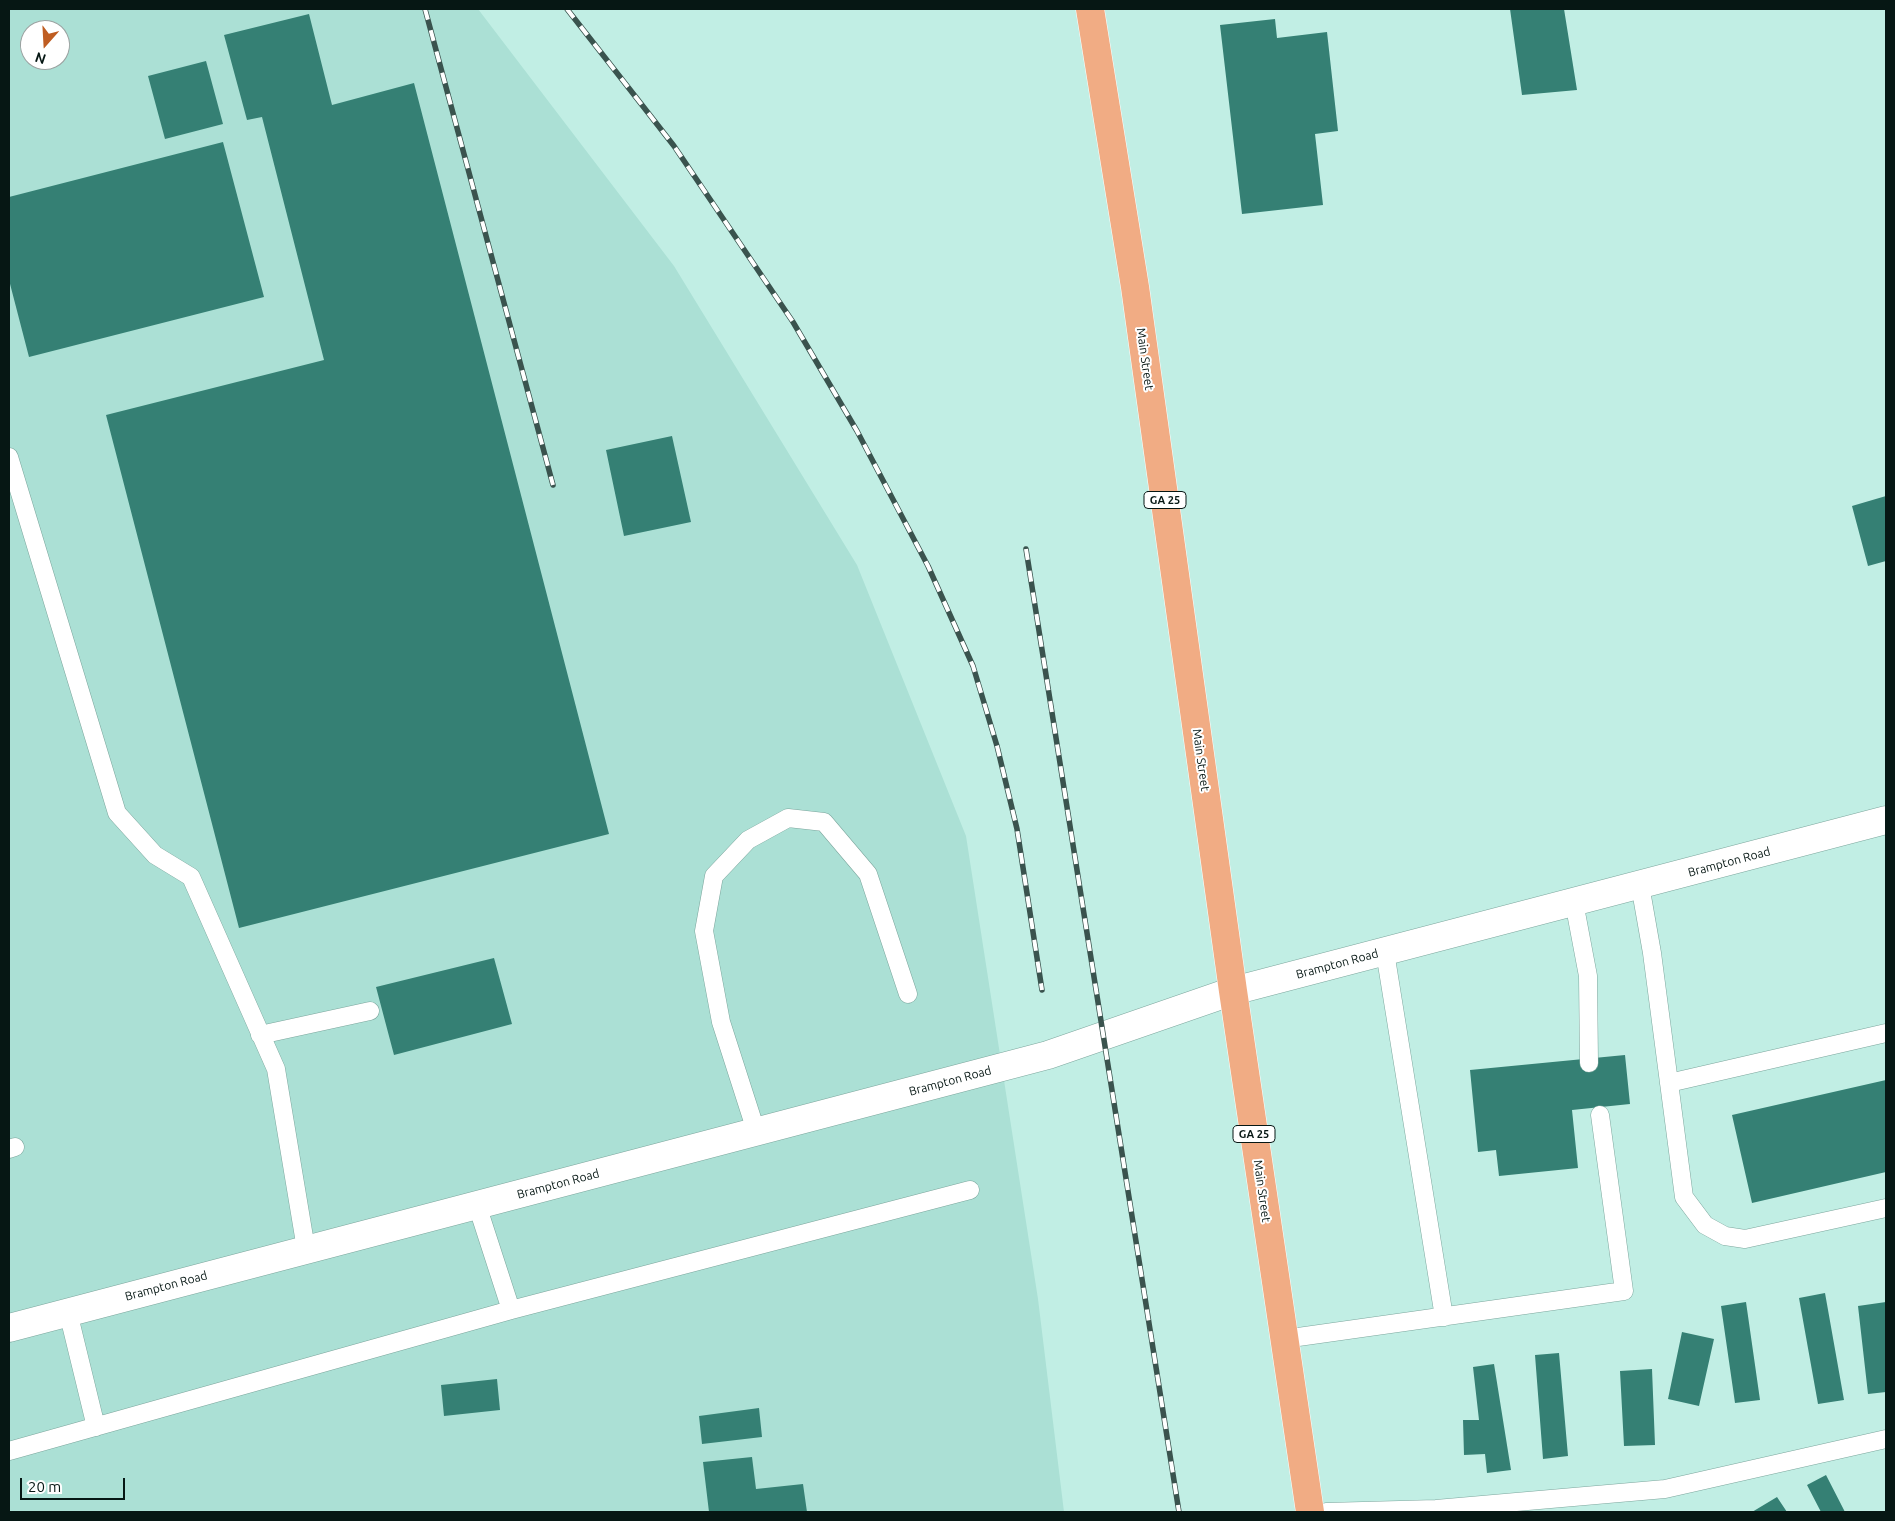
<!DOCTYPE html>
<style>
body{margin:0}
#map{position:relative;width:1895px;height:1521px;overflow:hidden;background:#c1eee4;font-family:Ubuntu,sans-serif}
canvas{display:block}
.frame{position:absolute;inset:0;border:10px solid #061714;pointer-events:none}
.north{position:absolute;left:20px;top:20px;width:50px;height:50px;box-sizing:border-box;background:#fff;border:1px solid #9ba2a1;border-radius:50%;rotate:199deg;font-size:14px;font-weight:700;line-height:20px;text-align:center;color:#061714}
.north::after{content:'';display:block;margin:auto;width:18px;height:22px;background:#bf5d22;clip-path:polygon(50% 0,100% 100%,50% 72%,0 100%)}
.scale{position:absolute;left:20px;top:1478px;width:105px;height:22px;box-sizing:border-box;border:2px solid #061714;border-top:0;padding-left:6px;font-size:15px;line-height:18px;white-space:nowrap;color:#061714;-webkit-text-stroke:4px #fff;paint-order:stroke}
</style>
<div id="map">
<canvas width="1895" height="1521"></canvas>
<div class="frame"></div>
<div class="north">N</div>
<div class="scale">20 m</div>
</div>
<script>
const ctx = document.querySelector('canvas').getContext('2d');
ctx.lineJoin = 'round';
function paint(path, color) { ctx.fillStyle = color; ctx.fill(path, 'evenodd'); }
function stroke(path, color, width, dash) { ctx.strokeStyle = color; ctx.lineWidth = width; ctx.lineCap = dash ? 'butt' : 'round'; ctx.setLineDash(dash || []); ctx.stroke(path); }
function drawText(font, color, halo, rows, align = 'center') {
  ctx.font = font + ' Ubuntu,sans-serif'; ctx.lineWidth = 4; ctx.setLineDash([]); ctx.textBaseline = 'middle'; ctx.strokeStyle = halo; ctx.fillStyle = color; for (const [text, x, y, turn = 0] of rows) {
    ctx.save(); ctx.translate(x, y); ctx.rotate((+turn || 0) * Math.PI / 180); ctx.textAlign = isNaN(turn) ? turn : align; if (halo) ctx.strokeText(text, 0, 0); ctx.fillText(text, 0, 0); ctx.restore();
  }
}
paint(new Path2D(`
 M9 9H478L674 266 857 565 966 836 1038 1299 1064 1512H9ZM30 30H60V60H30Z`), '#abe0d5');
paint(new Path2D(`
 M1510 9H1564L1577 90 1522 95Z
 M309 14 332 105 414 83 609 834 239 928 106 415 324 360 262 117 247 120 224 35Z
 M1275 19 1277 38 1327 32 1338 131 1315 134 1323 205 1242 214 1220 25Z
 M206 61 223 124 165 139 148 76Z
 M223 142 264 297 29 357 9 280V197Z
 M672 436 691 522 624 536 606 450Z
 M1886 496V561L1868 566 1852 506Z
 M494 958 512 1024 394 1055 376 987Z
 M1625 1055 1630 1104 1572 1110 1578 1168 1499 1176 1496 1150 1478 1152 1470 1070Z
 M1886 1080V1172L1752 1203 1732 1115Z
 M1825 1293 1844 1400 1818 1404 1799 1298Z
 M1746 1302 1760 1400 1735 1403 1721 1306Z
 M1886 1302V1392L1868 1394 1858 1306Z
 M1682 1332 1714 1339 1699 1406 1668 1399Z
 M1559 1353 1568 1456 1543 1459 1535 1355Z
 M1494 1364 1511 1470 1487 1473 1485 1454 1464 1455 1463 1420H1479L1473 1367Z
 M1652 1369 1655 1445 1624 1446 1620 1371Z
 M497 1379 500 1410 444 1416 441 1385Z
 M759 1408 762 1437 702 1444 699 1416Z
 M752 1457 756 1489 803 1484 807 1512H709L703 1462Z
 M1826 1475 1845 1512H1821L1807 1485Z
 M1777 1497 1787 1512H1752Z`), '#358074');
const service = new Path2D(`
 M9 457 117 813 155 855 191 877 276 1069 306 1249
 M1640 885 1652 953 1684 1197 1705 1225 1725 1236 1745 1239 1886 1208
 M1574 902 1588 976 1589 1063
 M1385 952 1444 1317
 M260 1035 370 1011
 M1669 1083 1886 1033
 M756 1131 721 1022 704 931 714 876 748 840 788 818 824 822 868 874 908 994
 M9 1149 15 1147
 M511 1310 970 1190
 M68 1312 96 1427
 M1284 1339 1624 1291 1600 1115
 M9 1451 511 1310 477 1205
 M1326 1512 1436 1509 1665 1489 1886 1439`);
const minor = new Path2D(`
 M9 1328 1048 1055 1233 991`);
const secondary = new Path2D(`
 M1233 991 1886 820`);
const primary = new Path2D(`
 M1090 9 1135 287 1233 991 1310 1512`);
stroke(service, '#7ca69d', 19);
stroke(minor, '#7ca69d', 29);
stroke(secondary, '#7ca69d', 29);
stroke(primary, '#fff', 29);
stroke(service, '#fff', 18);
stroke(minor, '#fff', 28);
stroke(secondary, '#fff', 28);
stroke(primary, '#f1ac84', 28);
const rail = new Path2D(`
 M425 9 553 485
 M567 9 674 146 793 322 857 431 928 566 973 666 997 746 1017 829 1042 990
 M1026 549 1179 1512`);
stroke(rail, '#3a534e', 5.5);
stroke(rail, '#fff', 4, [11]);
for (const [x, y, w] of [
 [1165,500,42],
 [1254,1134,42]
]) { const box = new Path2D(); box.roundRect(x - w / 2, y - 8.5, w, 17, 4); ctx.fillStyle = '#fff'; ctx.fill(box); stroke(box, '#061714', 1); }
drawText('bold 11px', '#061714', null, [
 ["GA 25",1165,500],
 ["GA 25",1254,1134]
]);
drawText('12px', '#061714', '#fff', [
 ["Main Street",1145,359,82],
 ["Main Street",1201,760,82],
 ["Brampton Road",1729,862,-15],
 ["Brampton Road",1337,964,-15],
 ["Brampton Road",950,1081,-15],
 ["Brampton Road",558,1184,-15],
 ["Main Street",1262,1191,82],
 ["Brampton Road",166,1286,-15]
]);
</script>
